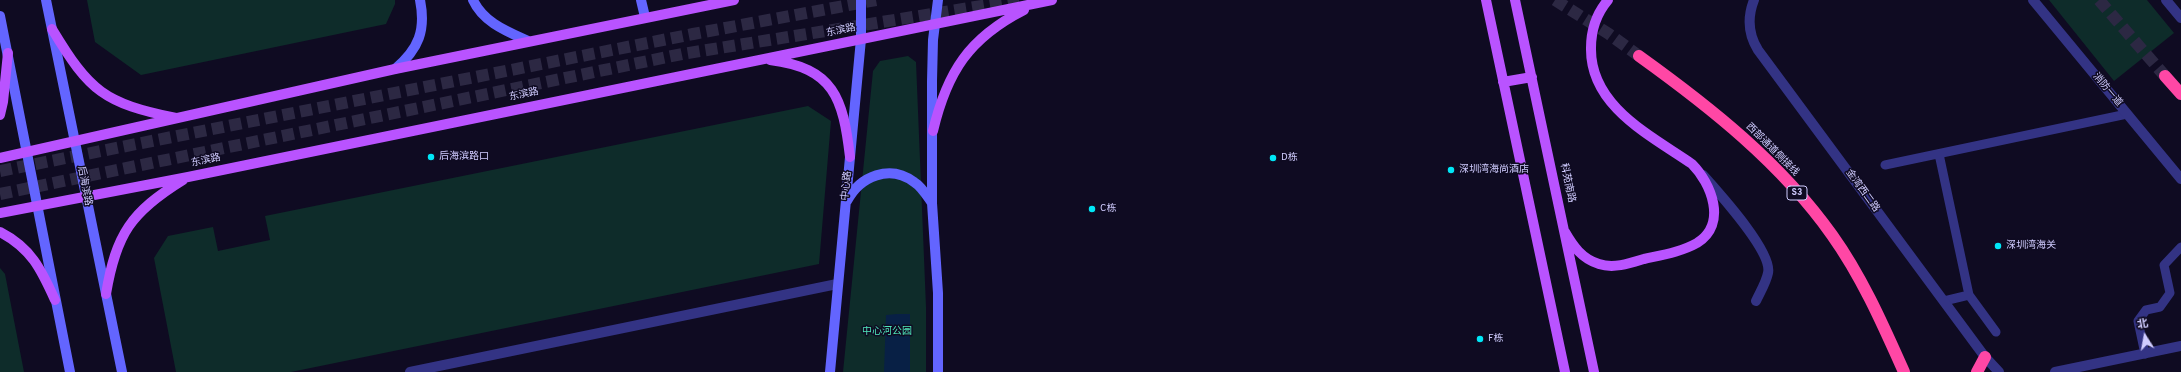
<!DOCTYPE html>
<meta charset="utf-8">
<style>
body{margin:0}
#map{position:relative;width:2181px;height:372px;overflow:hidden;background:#0f0b22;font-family:Overpass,"Noto Sans SC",sans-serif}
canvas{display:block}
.north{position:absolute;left:2125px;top:316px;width:40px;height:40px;-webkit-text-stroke:3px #0f0b22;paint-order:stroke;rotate:349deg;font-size:11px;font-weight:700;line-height:16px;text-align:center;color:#d0ccff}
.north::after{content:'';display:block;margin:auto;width:14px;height:18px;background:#d0ccff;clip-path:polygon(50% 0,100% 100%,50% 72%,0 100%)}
</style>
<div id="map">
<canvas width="2181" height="372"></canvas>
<div class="north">北</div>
</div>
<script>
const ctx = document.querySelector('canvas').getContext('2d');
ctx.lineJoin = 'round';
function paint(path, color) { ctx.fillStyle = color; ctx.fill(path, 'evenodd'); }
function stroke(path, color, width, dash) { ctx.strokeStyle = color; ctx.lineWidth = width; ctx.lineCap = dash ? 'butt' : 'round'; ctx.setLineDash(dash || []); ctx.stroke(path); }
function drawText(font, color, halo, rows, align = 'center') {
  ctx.font = font + ' Overpass,"Noto Sans SC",sans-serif'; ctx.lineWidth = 3; ctx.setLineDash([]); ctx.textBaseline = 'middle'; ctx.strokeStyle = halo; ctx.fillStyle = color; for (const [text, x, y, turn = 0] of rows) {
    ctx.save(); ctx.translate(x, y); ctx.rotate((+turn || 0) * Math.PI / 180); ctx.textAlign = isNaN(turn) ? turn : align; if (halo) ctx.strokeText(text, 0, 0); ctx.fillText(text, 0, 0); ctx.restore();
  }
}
paint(new Path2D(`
 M87 0H395V4L386 24 141 75 95 42Z
 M2049 0H2147L2174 33 2114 81Z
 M908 56 916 62 926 307V372H843L873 71 880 61Z
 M808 106 831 121 819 264 291 372H176L154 258 168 236 213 227 218 251 270 240 265 216Z
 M0 268 5 274 24 372H0Z`), '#0e2c2a');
paint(new Path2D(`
 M897 314H910V372H884L886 315Z`), '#082045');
stroke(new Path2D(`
 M1555 0 1609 34 1639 56
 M2099 0 2165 76
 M0 171 693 34 876 0
 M0 194 682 54 1019 0`), '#2c2843', 12, [12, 6]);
stroke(new Path2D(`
 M1939 154 1969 295 1996 332
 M1885 165 2127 114
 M1944 301 1969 295
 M2145 354 2138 321 2146 310 2160 307 2170 293 2164 265 2181 247`), '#333384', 9);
stroke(new Path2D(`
 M1754 0C1747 18 1748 34 1758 50L1985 357 1999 372
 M2033 0 2181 179
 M2166 0 2181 18
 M1703 175C1718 192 1773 252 1768 273 1766 283 1760 292 1756 301
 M410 372 837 284
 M2055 372 2181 346`), '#333384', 10);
stroke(new Path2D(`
 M46 0 122 372
 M473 0C483 22 506 31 528 41
 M641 0 645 17
 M938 0 933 40 932 81V203L938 293V372
 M0 16 70 372
 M395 69C419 49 426 30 420 0
 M847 201C860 176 890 164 914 182 922 187 927 196 932 203
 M830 372 861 39V0`), '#6365ff', 10);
stroke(new Path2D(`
 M1486 0 1565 372
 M1515 0 1594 372
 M52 29C90 92 104 103 176 118
 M770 60C834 68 843 98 850 157
 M1503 82 1532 77
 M0 115 3 102 8 53
 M933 131C947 72 969 38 1024 10
 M0 158 395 69 734 0
 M0 213 188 177 1052 0
 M0 232C31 248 41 269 55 300
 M1565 232C1573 246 1582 259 1599 264 1614 269 1631 263 1644 259 1662 255 1681 252 1697 243 1728 224 1711 183 1692 164 1650 135 1590 106 1591 48 1591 30 1597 13 1608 0
 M106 294C116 234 131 212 183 180`), '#b953ff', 10);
stroke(new Path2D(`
 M1639 56C1710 107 1781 163 1832 235 1862 277 1883 325 1904 372
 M2165 76 2181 94
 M1977 372 1985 357`), '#ff47a5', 12);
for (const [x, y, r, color] of [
 [431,157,4,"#00e7f7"],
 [1273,158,4,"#00e7f7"],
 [1451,170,4,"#00e7f7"],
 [1092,209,4,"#00e7f7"],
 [1998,246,4,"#00e7f7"],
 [1480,339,4,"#00e7f7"]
]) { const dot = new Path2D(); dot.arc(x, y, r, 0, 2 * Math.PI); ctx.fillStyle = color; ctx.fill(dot); stroke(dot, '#0f0b22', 1.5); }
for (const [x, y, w] of [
 [1797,193,20]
]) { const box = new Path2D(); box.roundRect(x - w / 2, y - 7, w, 14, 3); ctx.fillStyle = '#0f0b22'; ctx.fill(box); stroke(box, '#d0ccff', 1); }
drawText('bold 9px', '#d0ccff', null, [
 ["S3",1797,193]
]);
drawText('10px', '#d0ccff', '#0f0b22', [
 ["东滨路",841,31,-12],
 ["消防一道",2107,90,50],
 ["东滨路",524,95,-12],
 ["西部通道侧接线",1772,150,45],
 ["东滨路",206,161,-12],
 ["科苑南路",1567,183,78],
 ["后海滨路",84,186,79],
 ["中心路",847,186,-84],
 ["金湾西二路",1862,191,54]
]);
drawText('10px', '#d0ccff', '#0f0b22', [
 ["后海滨路口",439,157],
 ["D栋",1281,158],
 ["深圳湾海尚酒店",1459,170],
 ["C栋",1100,209],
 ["深圳湾海关",2006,246],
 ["F栋",1488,339]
], 'left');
drawText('10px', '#50e8bc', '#0f0b22', [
 ["中心河公园",887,332]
]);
</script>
